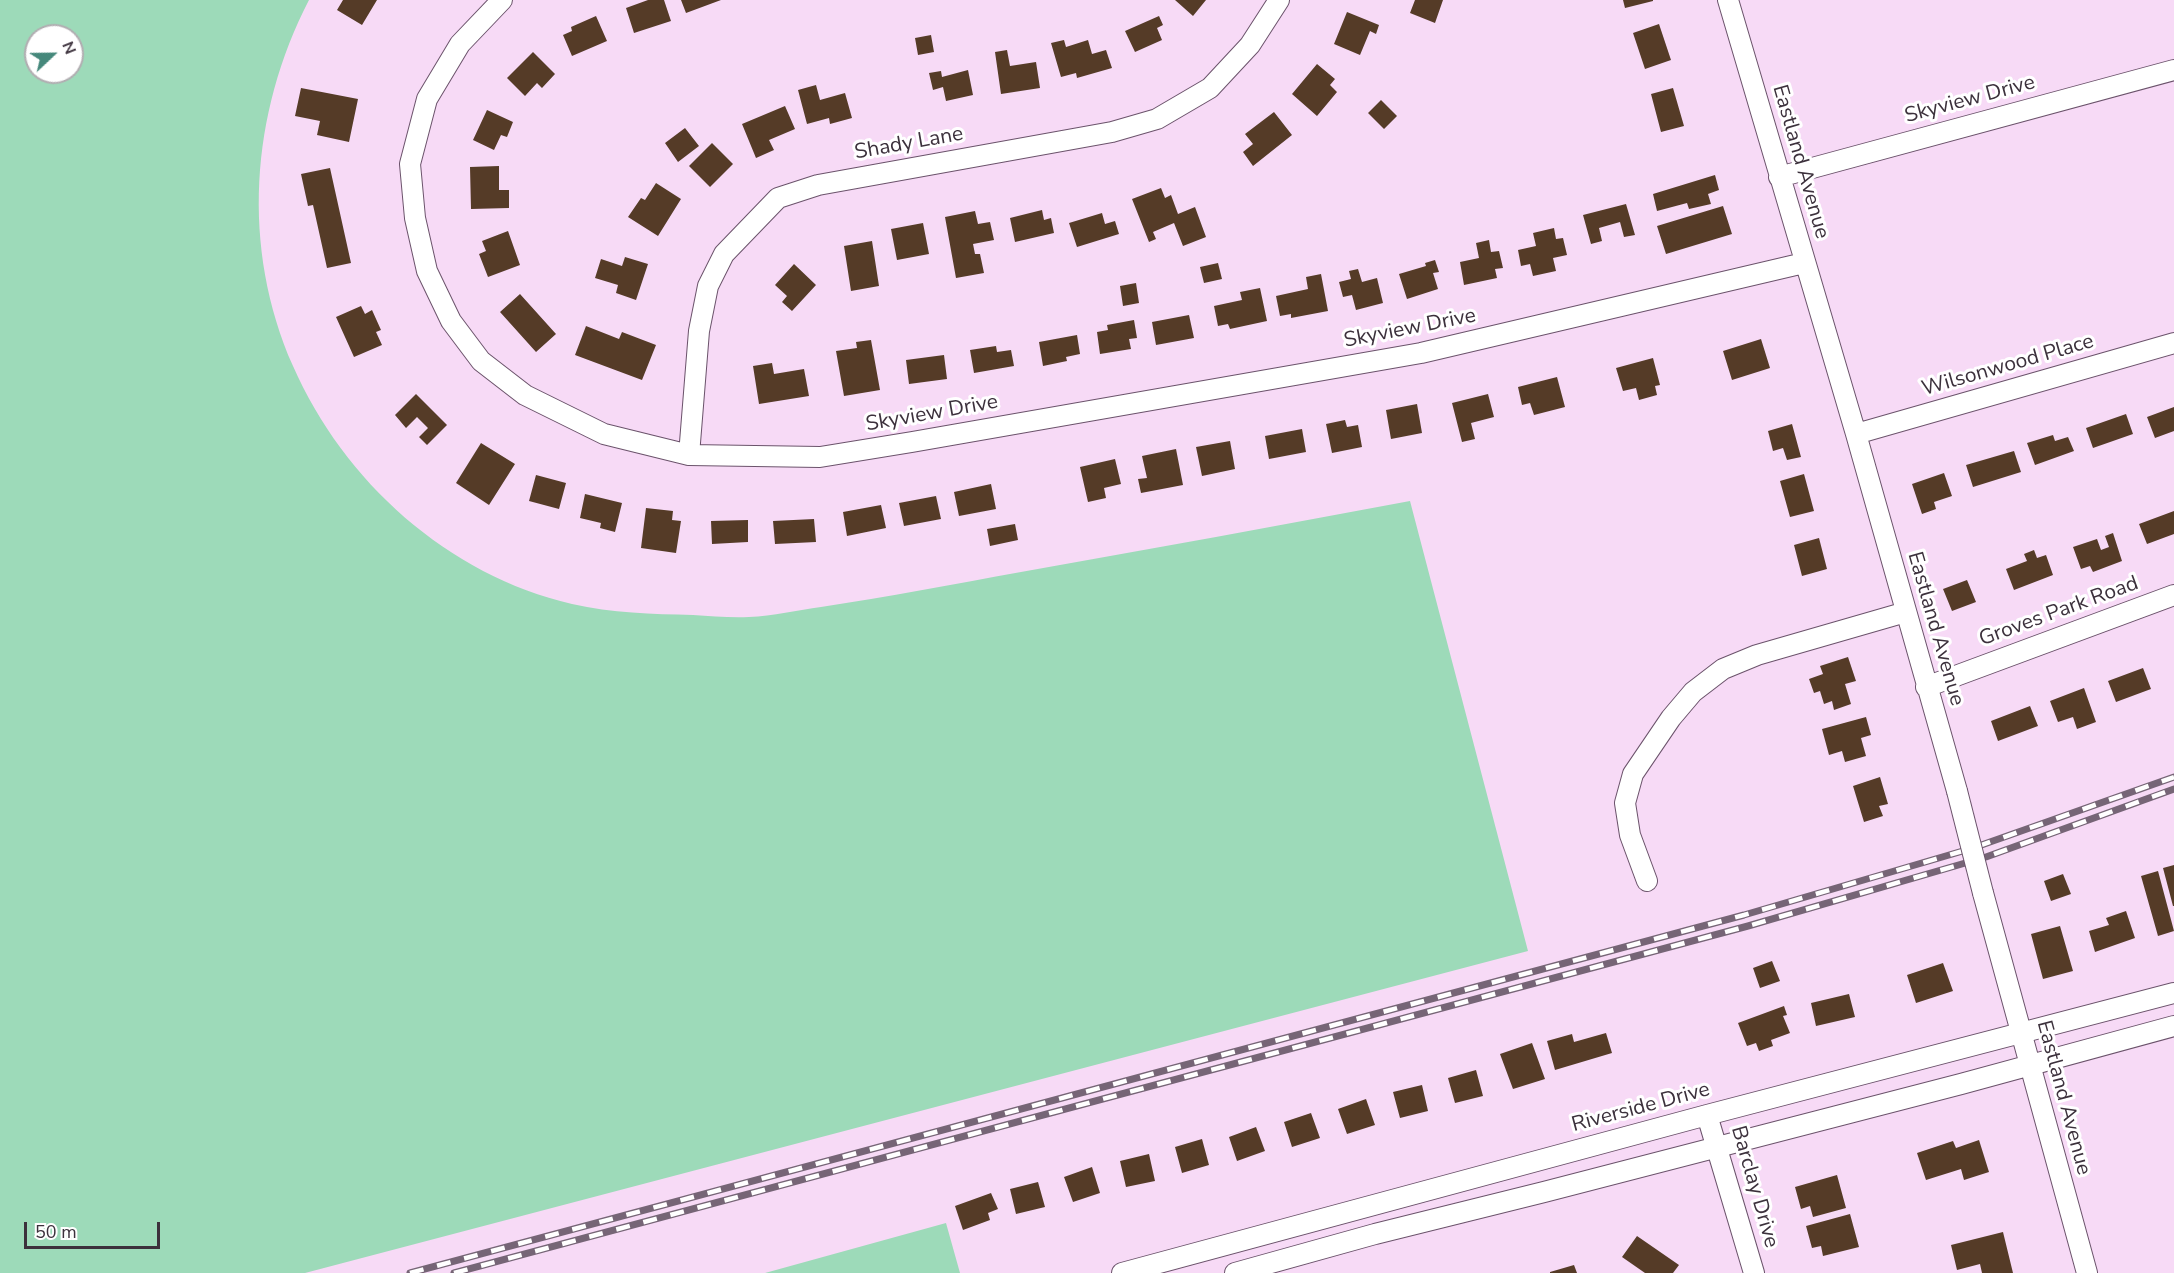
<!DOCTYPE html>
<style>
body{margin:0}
#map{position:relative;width:2174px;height:1273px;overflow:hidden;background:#f7daf6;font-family:"Nunito Sans",sans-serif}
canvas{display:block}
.north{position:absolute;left:24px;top:24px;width:60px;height:60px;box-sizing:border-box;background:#fff;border:2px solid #b1adb1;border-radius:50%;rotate:68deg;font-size:16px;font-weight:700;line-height:24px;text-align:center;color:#3c313c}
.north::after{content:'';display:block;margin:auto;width:21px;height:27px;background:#45887b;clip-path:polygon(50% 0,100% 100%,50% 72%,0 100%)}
.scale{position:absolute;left:24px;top:1222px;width:136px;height:27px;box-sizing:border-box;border:3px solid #3c313c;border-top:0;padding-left:8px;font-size:18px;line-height:21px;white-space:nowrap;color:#3c313c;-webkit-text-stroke:4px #fff;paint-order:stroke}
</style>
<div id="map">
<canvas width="2174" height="1273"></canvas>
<div class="north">N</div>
<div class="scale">50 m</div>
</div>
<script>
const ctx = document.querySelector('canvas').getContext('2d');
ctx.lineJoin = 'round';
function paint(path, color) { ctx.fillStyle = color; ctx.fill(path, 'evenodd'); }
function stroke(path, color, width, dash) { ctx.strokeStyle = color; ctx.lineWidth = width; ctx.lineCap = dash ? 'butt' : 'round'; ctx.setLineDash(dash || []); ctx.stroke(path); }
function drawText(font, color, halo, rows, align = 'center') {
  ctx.font = font + ' "Nunito Sans",sans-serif'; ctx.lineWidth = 6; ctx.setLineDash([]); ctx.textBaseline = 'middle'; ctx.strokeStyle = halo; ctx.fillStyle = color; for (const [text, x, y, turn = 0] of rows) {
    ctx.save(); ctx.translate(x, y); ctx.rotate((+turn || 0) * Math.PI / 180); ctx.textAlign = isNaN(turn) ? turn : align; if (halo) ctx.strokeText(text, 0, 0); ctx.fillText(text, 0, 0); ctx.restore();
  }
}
paint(new Path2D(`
 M0 0H309C250 114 241 248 293 366 344 482 448 575 572 604 612 613 652 614 693 615 711 616 731 618 749 617 773 616 798 610 821 607 888 597 954 584 1021 572 1151 549 1281 525 1410 501L1528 951 305 1273H0ZM36 36H72V72H36Z
 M946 1223 960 1273H765Z`), '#9ddab9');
paint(new Path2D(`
 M343 0H377L362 25 337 10Z
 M648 0H664L671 21 634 33 626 8Z
 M681 0H721L686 13Z
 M1175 0H1206L1193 16Z
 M1415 0H1443L1435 23 1410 13Z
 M1623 0H1653V1L1625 8Z
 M1347 12 1379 25 1376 34 1370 31 1360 55 1334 44Z
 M596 16 607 41 572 56 563 35 572 31 571 27Z
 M1159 16 1163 25 1157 28 1162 40 1135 52 1125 31Z
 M1659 24 1671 60 1645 69 1633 33Z
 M931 35 934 52 918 55 915 38Z
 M1064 40 1066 47 1088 40 1092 54 1106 50 1112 68 1077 78 1076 73 1061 77 1051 43Z
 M1007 50 1010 66 1036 62 1040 88 1001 94 995 52Z
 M533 52 555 74 542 88 537 83 525 96 507 78Z
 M1317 64 1335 79 1330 85 1337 92 1317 116 1292 94Z
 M968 70 973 95 946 101 943 87 933 90 929 73 941 71 942 77Z
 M816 85 820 100 845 93 852 118 830 124 829 118 807 124 798 90Z
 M301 88 358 99 349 142 317 135 320 121 295 116Z
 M1673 88 1684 126 1661 132 1651 94Z
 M1381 100 1397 116 1384 129 1368 113Z
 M785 106 795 129 769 140 774 150 756 158 742 124Z
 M487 110 513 122 507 137 501 135 494 150 473 140Z
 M1274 112 1292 135 1253 166 1243 152 1253 144 1245 134Z
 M685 128 699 146 678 162 665 143Z
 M712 143 733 164 710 187 689 166Z
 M499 166V190H509V208L471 209 470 167Z
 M330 168 351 263 327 268 313 205 308 206 301 174Z
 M1715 175 1719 190 1708 194 1711 204 1689 209 1687 203 1657 211 1653 194Z
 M656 183 681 199 658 236 628 217 641 198 645 200Z
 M1161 188 1165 198 1171 195 1178 214 1195 207 1206 237 1183 246 1174 223 1153 232 1156 239 1149 242 1132 199Z
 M1626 204 1635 235 1624 237 1620 222 1599 228 1602 241 1591 244 1583 215Z
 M1723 206 1732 234 1666 254 1657 226Z
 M1042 210 1044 220 1051 218 1054 233 1015 242 1010 218Z
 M975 211 978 224 990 222 994 240 973 244 975 254H980L984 273 956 278 945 217Z
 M1102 213 1105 224 1115 221 1119 234 1077 247 1069 223Z
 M923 223 929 254 897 260 891 229Z
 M1554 228 1556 239 1563 238 1567 255 1553 258 1556 271 1533 276 1530 264 1521 266 1518 250 1536 246 1533 233Z
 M508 231 520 265 488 277 479 254 486 251 482 241Z
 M1489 240 1491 252 1499 251 1503 268 1495 269 1497 278 1464 285 1460 262 1479 258 1476 243Z
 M872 241 879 286 851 291 844 246Z
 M625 257 648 264 636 300 616 293 618 285 595 278 601 259 622 266Z
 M1435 260 1439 272 1433 273 1438 289 1407 299 1399 274 1426 266 1425 263Z
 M1218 263 1222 279 1204 283 1200 267Z
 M794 264 816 285 792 311 782 302 787 296 775 285Z
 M1358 269 1362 282 1377 278 1383 303 1356 310 1352 295 1343 297 1339 282 1351 279 1349 271Z
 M1321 274 1328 311 1291 318V314L1280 316 1276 296 1308 289 1306 277Z
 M1136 283 1139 303 1123 306 1120 286Z
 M1260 288 1267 321 1230 329 1228 324 1218 326 1214 306 1242 300 1240 292Z
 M520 294 556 334 536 352 500 312Z
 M361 306 365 314 372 310 381 330 376 332 382 345 354 357 336 317Z
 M1189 315 1194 338 1156 345 1152 322Z
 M1134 320 1137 338 1129 339 1131 349 1100 354 1097 332 1108 330 1107 325Z
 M586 326 619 339 622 332 656 345 642 380 575 355Z
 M1077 335 1080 354 1066 357 1067 361 1043 366 1039 342Z
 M1761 339 1770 368 1732 380 1723 351Z
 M871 340 880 390 844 396 836 351 857 348 856 342Z
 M996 346 997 352 1011 350 1014 366 974 373 970 350Z
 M944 355 947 379 909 384 906 360Z
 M1653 358 1660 385 1655 386 1657 395 1639 400 1636 388 1623 391 1616 368Z
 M772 363 774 374 804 369 809 396 759 404 753 366Z
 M1557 377 1565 407 1534 415 1530 403 1522 405 1518 387Z
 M416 394 447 425 427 445 419 437 428 428 417 417 406 428 395 415Z
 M1488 394 1494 417 1471 423 1475 439 1462 442 1452 403Z
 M1417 404 1422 433 1391 439 1386 410Z
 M2174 407V431L2155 438 2147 417Z
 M2126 414 2133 434 2093 448 2086 428Z
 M1345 420 1347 427 1358 425 1362 447 1332 453 1326 424Z
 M1792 424 1801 457 1787 460 1783 448 1773 451 1768 431Z
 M1302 429 1306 452 1269 459 1265 436Z
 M2053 435 2055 441 2068 437 2074 451 2035 465 2027 443Z
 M1230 441 1235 469 1202 476 1196 447Z
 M481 443 515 464 489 505 456 483Z
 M1176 449 1183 485 1141 493 1138 479 1147 478 1142 456Z
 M2014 451 2021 472 1973 487 1966 465Z
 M1115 459 1121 484 1104 488 1106 498 1088 502 1080 467Z
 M1944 473 1952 496 1934 502 1936 509 1922 514 1912 484Z
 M1804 474 1814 511 1790 517 1780 481Z
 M536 475 566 483 559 509 529 501Z
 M991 484 996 509 959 516 954 492Z
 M585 494 622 503 615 532 600 528 601 523 580 518Z
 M936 496 941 519 904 526 899 503Z
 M881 505 886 528 847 536 843 512Z
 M646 508 673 511 672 520 681 521 676 553 641 548Z
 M2174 511V534L2147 544 2139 524Z
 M814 519 816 542 775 544 773 521Z
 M748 520V542L712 544 711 521Z
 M1015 524 1018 540 990 546 987 529Z
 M2113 533 2122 561 2093 572 2090 566 2081 569 2073 547 2097 539 2101 550 2109 547 2105 536Z
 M1819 538 1827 569 1802 576 1794 545Z
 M2034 550 2037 558 2046 555 2053 575 2014 590 2006 569 2027 561 2024 554Z
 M1967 580 1976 602 1952 611 1943 589Z
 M1848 657 1856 681 1845 684 1851 704 1834 710 1832 701 1824 704 1820 691 1814 693 1809 679 1823 674 1820 666Z
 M2143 668 2151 689 2116 702 2108 681Z
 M2084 688 2096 722 2077 729 2073 717 2058 722 2050 701Z
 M2030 706 2038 726 1998 741 1991 721Z
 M1866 717 1871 735 1861 738 1866 756 1845 762 1842 751 1829 755 1822 729Z
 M1880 777 1888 804 1879 806 1883 816 1864 822 1853 786Z
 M2174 865V906H2173L2163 868Z
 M2158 871 2174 931 2158 936 2141 876Z
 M2063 874 2071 894 2051 901 2044 881Z
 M2126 911 2135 938 2095 952 2089 931 2109 925 2106 918Z
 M2060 926 2073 971 2043 979 2031 934Z
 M1772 961 1780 981 1760 988 1753 968Z
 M1943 963 1953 991 1916 1003 1907 975Z
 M1849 994 1855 1017 1816 1026 1811 1003Z
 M1784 1006 1787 1015 1783 1016 1790 1033 1771 1040 1773 1046 1759 1051 1756 1043 1747 1046 1738 1023Z
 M1606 1033 1612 1053 1555 1070 1547 1041 1572 1034 1574 1042Z
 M1532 1043 1545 1079 1513 1089 1500 1054Z
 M1476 1070 1483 1096 1455 1103 1448 1078Z
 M1422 1085 1428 1111 1400 1118 1393 1092Z
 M1366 1099 1375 1125 1347 1134 1338 1109Z
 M1311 1113 1320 1138 1292 1147 1284 1122Z
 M1256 1127 1265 1151 1237 1161 1229 1137Z
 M1202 1139 1209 1165 1182 1173 1175 1147Z
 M1979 1140 1989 1172 1964 1180 1961 1169 1926 1180 1917 1153 1953 1141 1956 1148Z
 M1149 1154 1155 1181 1126 1187 1120 1161Z
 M1092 1167 1100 1193 1073 1202 1064 1177Z
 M1837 1175 1846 1208 1813 1217 1810 1206 1801 1209 1795 1187Z
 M1038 1182 1045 1207 1016 1214 1010 1189Z
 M991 1193 998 1209 988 1213 990 1220 963 1230 955 1206Z
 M1850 1214 1859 1247 1823 1256 1821 1246 1812 1248 1806 1226Z
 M2003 1232 2013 1273H1982L1980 1264 1957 1270 1951 1245Z
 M1637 1236 1679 1265 1673 1273H1645L1622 1257Z
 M1574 1265 1577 1273H1550V1272Z`), '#553b27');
const minor = new Path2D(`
 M502 0 460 44 427 99 410 164 415 218 427 271 451 321 481 361 525 395 604 434 689 455 820 457 912 442 1421 353 1804 263
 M1728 0 1856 434 1957 791
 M1779 177 2174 70
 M1856 434 2174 343
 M689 455 699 331 708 286 724 254 778 198 818 185 1112 132 1157 119 1210 88 1250 45 1279 0
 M1926 687 2174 595
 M1647 881 1630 835 1625 803 1633 774 1671 718 1693 692 1723 669 1757 655 1906 612
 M1983 893 2087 1273
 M1707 1115 1754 1273
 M1122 1273 1707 1115 2174 993
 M1235 1273 1375 1234 1544 1192 1961 1084 2174 1026`);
stroke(minor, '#6b536b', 22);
stroke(minor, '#fff', 20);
const rail = new Path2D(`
 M410 1273 1744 915 1973 848 2174 777
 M454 1273 1748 926 1986 857 2174 789`);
stroke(rail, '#766576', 7);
stroke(rail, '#fff', 4.5, [14]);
const minorBridge = new Path2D(`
 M1957 791 1983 893`);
stroke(minorBridge, '#6b536b', 22, []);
stroke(minorBridge, '#fff', 20);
drawText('21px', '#3c313c', '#fff', [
 ["Skyview Drive",1970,100,-15],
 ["Shady Lane",909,144,-10],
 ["Eastland Avenue",1800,162,74],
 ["Skyview Drive",1410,329,-11],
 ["Wilsonwood Place",2008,366,-16],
 ["Skyview Drive",932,414,-10],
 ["Groves Park Road",2059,612,-20],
 ["Eastland Avenue",1935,629,74],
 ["Eastland Avenue",2063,1098,75],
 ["Riverside Drive",1641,1108,-15],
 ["Barclay Drive",1754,1187,74]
]);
</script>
